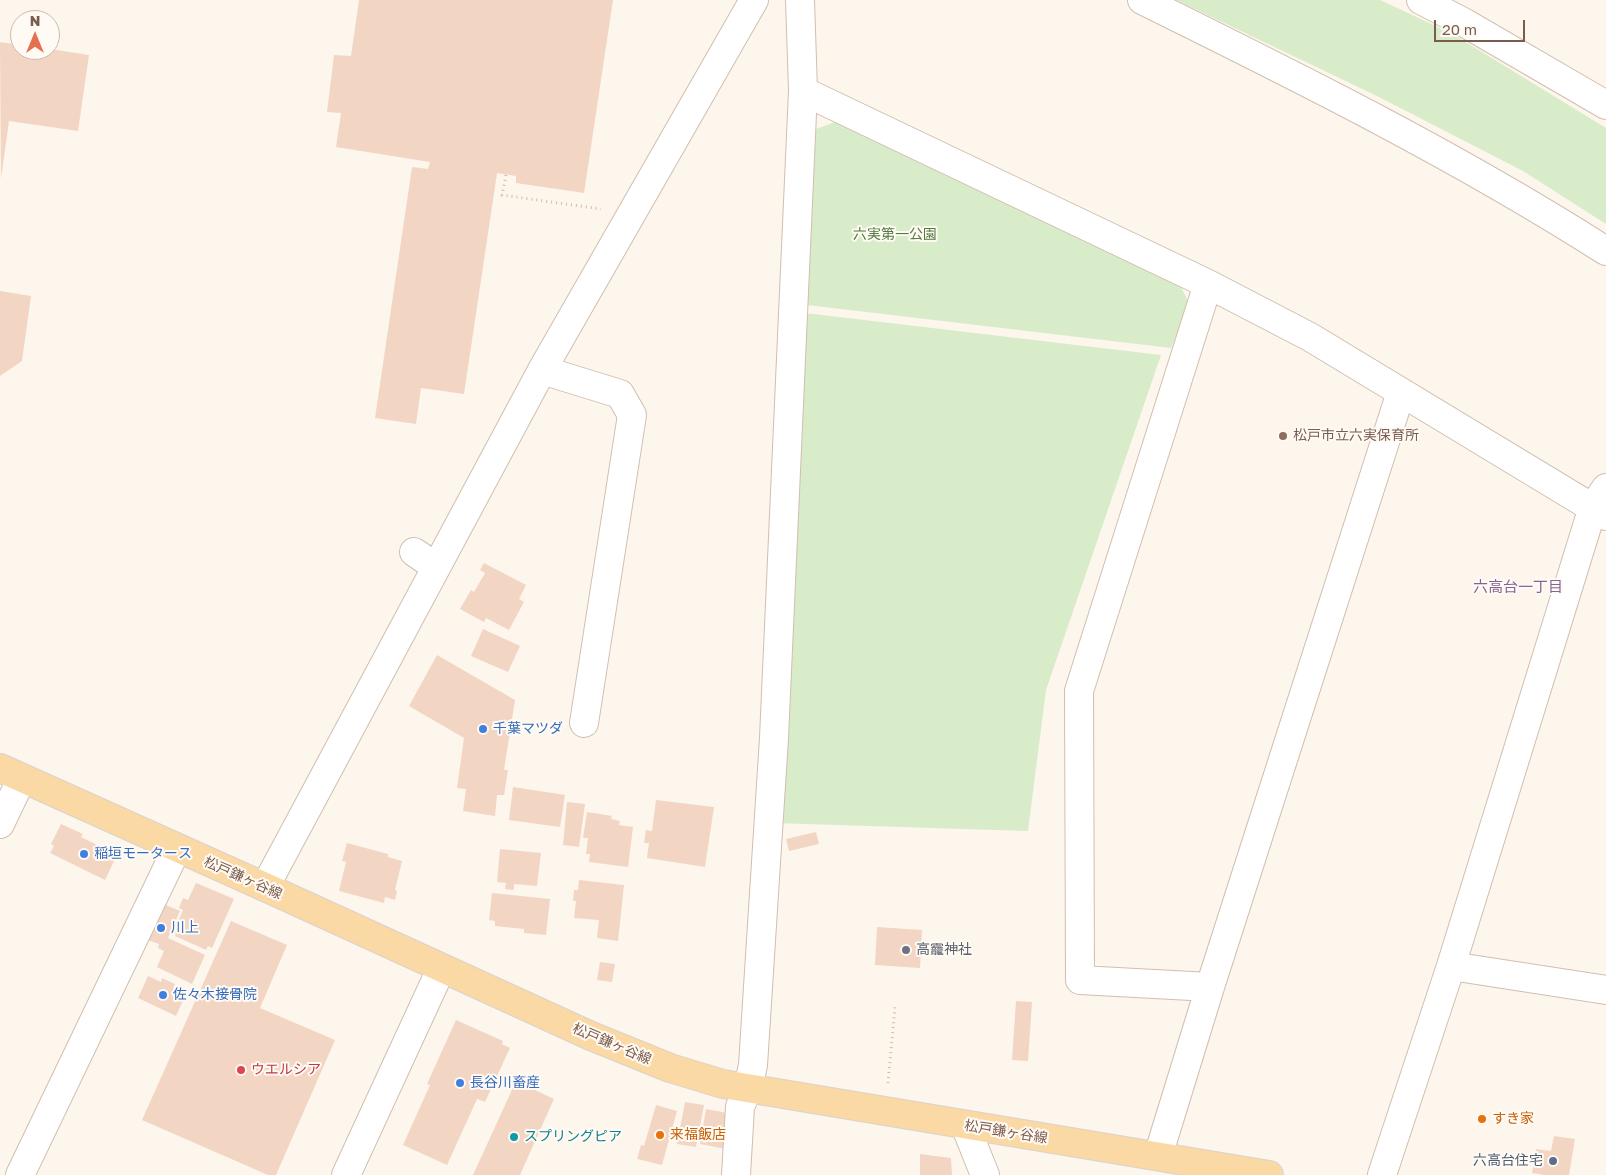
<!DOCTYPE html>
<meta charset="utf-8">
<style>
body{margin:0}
#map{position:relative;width:1606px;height:1175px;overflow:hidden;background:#fdf6ec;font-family:"Golos Text",sans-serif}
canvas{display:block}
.north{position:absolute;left:10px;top:10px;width:50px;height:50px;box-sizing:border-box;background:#fffaf3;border:1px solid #cabbb1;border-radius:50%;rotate:0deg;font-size:14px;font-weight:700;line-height:20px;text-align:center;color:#7a5c4d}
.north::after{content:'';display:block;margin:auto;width:18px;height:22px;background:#e76f51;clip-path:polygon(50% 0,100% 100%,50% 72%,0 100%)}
.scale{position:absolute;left:1434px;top:20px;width:91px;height:22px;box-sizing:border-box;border:2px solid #7a5c4d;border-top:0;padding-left:6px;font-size:15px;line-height:18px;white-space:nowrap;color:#7a5c4d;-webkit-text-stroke:4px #fffaf3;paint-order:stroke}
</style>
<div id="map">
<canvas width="1606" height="1175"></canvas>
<div class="north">N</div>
<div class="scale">20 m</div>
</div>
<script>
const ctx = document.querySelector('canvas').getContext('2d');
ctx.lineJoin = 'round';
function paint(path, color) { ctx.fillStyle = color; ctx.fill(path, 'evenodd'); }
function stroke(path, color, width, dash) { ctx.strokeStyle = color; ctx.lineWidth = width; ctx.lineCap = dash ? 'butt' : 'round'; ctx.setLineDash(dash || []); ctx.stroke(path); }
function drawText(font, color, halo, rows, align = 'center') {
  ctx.font = font + ' "Golos Text","Noto Sans JP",sans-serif'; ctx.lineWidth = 4; ctx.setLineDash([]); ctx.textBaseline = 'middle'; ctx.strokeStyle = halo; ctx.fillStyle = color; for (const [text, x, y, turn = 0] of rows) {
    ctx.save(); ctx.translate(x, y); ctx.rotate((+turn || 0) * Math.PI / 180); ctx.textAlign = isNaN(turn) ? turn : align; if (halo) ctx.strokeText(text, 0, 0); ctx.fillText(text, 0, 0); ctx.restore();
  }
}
paint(new Path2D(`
 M1176 0H1380L1451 33 1606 128V224L1523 171 1377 96Z
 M841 120 1179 283 1190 305 1171 348 807 305 816 129Z
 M805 313 1161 355 1046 690 1028 831 774 823Z`), '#d8ecc9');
paint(new Path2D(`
 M359 0H613L584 193 516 183V176L497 173 464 394 421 388 416 424 375 418 412 167 428 169 430 162 336 147 341 113 327 112 334 55 351 56Z
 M0 42 20 45V50L50 49 89 55 78 131 9 121 1 179Z
 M0 291 31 296 22 361 0 376Z
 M484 563 526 585 519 599 524 602 509 630 486 618 484 622 460 609 471 590 474 592 485 573 480 570Z
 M483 629 520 646 508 672 471 656Z
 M437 655 515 700 504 770H508L504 795H497L495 816 463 811 466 789 457 788 464 738 409 706Z
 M513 787 565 795 560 827 509 820Z
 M656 800 714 807 705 867 647 858 649 843H644L646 830 652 831Z
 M567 802 585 804 579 847 563 845Z
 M587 812 612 816 611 819 620 821 619 825 633 827 628 867 589 862 590 854H586L588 838H583Z
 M61 824 83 834 81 837 117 855 105 880 50 853 54 846 51 844Z
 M816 832 819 844 789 851 786 839Z
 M347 843 388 854V857L402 861 395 890 397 891 395 900 385 897 384 903 339 891 346 862 342 861Z
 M500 849 541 853 537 886 514 884V890L505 889 506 883 497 882Z
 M579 880 624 885 618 941 597 938 599 920 574 918 576 901H573L574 890H578Z
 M196 883 234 899 212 948 208 946 206 950 175 936 176 933 174 932 183 910 179 908 183 898 188 900Z
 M492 893 550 899 546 935 524 933V929L495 926V921L489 920Z
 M159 902 180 911 168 938 205 955 192 984 157 967 164 951 158 948 159 944 145 939Z
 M231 921 287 945 260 1008 335 1040 276 1175H268L142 1120Z
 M877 927 922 930 920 968 875 965Z
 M600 962 615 964 612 982 597 980Z
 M148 976 161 982 162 978 175 984 173 988 186 994 176 1016 138 998Z
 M1016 1001 1032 1002 1028 1061 1012 1060Z
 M456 1020 503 1041 502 1044 510 1048 485 1102 477 1099 447 1165 403 1145 430 1085 427 1084Z
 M516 1081 554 1099 520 1175H473Z
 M685 1102 704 1105 696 1147 677 1144Z
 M656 1105 677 1111 662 1165 637 1159 641 1145 644 1146Z
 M706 1109 727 1113 726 1149 700 1144Z
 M1554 1136 1575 1139 1569 1175H1545L1532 1173 1536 1149 1551 1151Z
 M920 1154 951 1158 952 1175H920Z`), '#f3d5c3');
const minor = new Path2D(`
 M1142 0C1300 78 1457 156 1606 251
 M1421 0 1465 23 1606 105
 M803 91 1208 284 1310 337 1606 516
 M1208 284 1079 691 1080 980 1210 987
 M542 370 620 394 632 415 584 723
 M414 552 436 567
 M0 824 22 778
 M265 887 542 370 754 0
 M1451 966 1606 990
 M965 1125 985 1175
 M1158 1156 1210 987 1401 392
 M20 1175 177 848
 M346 1175 441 969
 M736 1175 740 1107 748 1088 753 1065 774 738 803 91 800 0
 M1382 1175 1451 966 1593 507 1606 488`);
const major = new Path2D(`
 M0 768 265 887 591 1036 670 1068 723 1084 1269 1175`);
stroke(minor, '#d1beb0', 30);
stroke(major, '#dad1cd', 30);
stroke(new Path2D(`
 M506 175 502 195 601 209
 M888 1083 895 1007`), '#d9b8a5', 3, [1, 4]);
stroke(minor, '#fff', 28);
stroke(major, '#fbd9a5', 28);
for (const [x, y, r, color] of [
 [1283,436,5,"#8d6e63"],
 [483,729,5,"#3f7fe0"],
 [84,854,5,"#3f7fe0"],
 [161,928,5,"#3f7fe0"],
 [906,950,5,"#6b7280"],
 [163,995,5,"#3f7fe0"],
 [241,1070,5,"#e0444e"],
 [460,1083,5,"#3f7fe0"],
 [1482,1119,5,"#e8710a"],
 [660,1135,5,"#e8710a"],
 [514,1137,5,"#0f9aa8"],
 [1553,1161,5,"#5c6f8a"]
]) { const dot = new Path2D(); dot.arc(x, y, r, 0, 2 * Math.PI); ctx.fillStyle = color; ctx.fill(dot); stroke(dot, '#fffaf3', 2); }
drawText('14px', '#537a41', '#fffaf3', [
 ["六実第一公園",895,235]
]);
drawText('14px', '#785e54', '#fffaf3', [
 ["松戸市立六実保育所",1293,436]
], 'left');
drawText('14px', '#366cbe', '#fffaf3', [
 ["千葉マツダ",493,729],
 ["稲垣モータース",94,854],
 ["川上",171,928],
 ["佐々木接骨院",173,995],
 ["長谷川畜産",470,1083]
], 'left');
drawText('14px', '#7a5c4d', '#fffaf3', [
 ["松戸鎌ヶ谷線",243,878,24],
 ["松戸鎌ヶ谷線",612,1044,23],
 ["松戸鎌ヶ谷線",1006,1132,9]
]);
drawText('14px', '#5b616d', '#fffaf3', [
 ["高靇神社",916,950]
], 'left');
drawText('14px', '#be3a42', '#fffaf3', [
 ["ウエルシア",251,1070]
], 'left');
drawText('14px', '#c56008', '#fffaf3', [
 ["すき家",1492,1119],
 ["来福飯店",670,1135]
], 'left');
drawText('14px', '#0d838f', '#fffaf3', [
 ["スプリングピア",524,1137]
], 'left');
drawText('14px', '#4e5e75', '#fffaf3', [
 ["六高台住宅",1543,1161]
], 'right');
drawText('15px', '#846695', '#fffaf3', [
 ["六高台一丁目",1518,587]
]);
</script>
